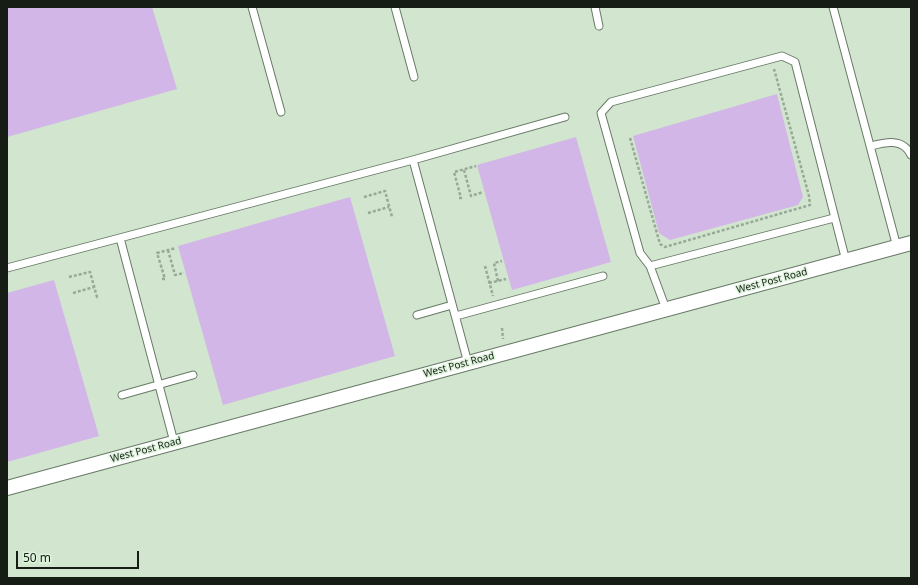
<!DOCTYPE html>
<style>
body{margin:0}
#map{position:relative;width:918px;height:585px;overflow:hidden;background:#d1e5cf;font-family:"Noto Sans",sans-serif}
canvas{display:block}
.frame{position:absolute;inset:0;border:8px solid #161d15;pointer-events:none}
.scale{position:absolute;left:16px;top:551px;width:123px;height:18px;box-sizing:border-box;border:2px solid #161d15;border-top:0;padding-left:5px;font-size:12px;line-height:14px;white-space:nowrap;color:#161d15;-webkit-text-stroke:3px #def3dc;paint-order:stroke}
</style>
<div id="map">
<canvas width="918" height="585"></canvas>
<div class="frame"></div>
<div class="scale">50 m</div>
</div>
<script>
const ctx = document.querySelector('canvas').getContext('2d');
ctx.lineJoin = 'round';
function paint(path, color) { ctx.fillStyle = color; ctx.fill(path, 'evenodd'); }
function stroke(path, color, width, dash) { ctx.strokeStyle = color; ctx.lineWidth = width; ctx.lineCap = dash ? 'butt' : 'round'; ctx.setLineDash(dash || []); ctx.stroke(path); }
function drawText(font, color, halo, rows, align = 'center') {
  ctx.font = font + ' "Noto Sans",sans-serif'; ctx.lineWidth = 3; ctx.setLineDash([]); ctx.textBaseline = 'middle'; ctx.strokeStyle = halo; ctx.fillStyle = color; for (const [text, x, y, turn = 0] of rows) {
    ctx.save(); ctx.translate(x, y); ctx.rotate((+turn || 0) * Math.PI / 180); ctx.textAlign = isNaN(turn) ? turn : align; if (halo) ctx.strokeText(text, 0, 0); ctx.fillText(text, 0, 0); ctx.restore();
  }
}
paint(new Path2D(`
 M7 7H152L177 89 7 137Z
 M777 94 803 197 798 205 670 240 659 233 633 136Z
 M576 137 611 262 512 290 477 165Z
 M350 197 395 356 223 405 178 246Z
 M54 280 99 436 7 462V293Z`), '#d2b6e7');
const service = new Path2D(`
 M252 7 281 112
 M395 7 414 77
 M595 7 599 26
 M833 7 897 247
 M871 146C886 142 903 138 911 155
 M413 160 468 363
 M120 238 174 442
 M650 266 834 218
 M7 268 413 160 565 117
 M666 309 650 266 640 253 601 113 611 102 782 56 795 62 846 261
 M417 315 452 305
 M456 316 603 276
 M122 395 193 375`);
const minor = new Path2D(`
 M7 488 911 243`);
stroke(service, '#687a66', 9);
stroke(minor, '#687a66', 16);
stroke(new Path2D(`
 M630 138 660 244 665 247 810 205 809 196 774 69
 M464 170 471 196 483 192
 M364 197 385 191 392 217 393 216
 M459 198H461L454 172 476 166
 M368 213 389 207
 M168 250 175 275 184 273
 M485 266 493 296
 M69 277 90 272 97 297 99 296
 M162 279H165L157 253 176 248
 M498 281 494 263 502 261
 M489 283 506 279
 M73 293 94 287
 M502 328 503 339`), '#99a997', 2.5, [3, 2]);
stroke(service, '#fff', 7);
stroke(minor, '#fff', 14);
drawText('10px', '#161d15', '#def3dc', [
 ["West Post Road",772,281,-15],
 ["West Post Road",459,365,-15],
 ["West Post Road",146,450,-15]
]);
</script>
